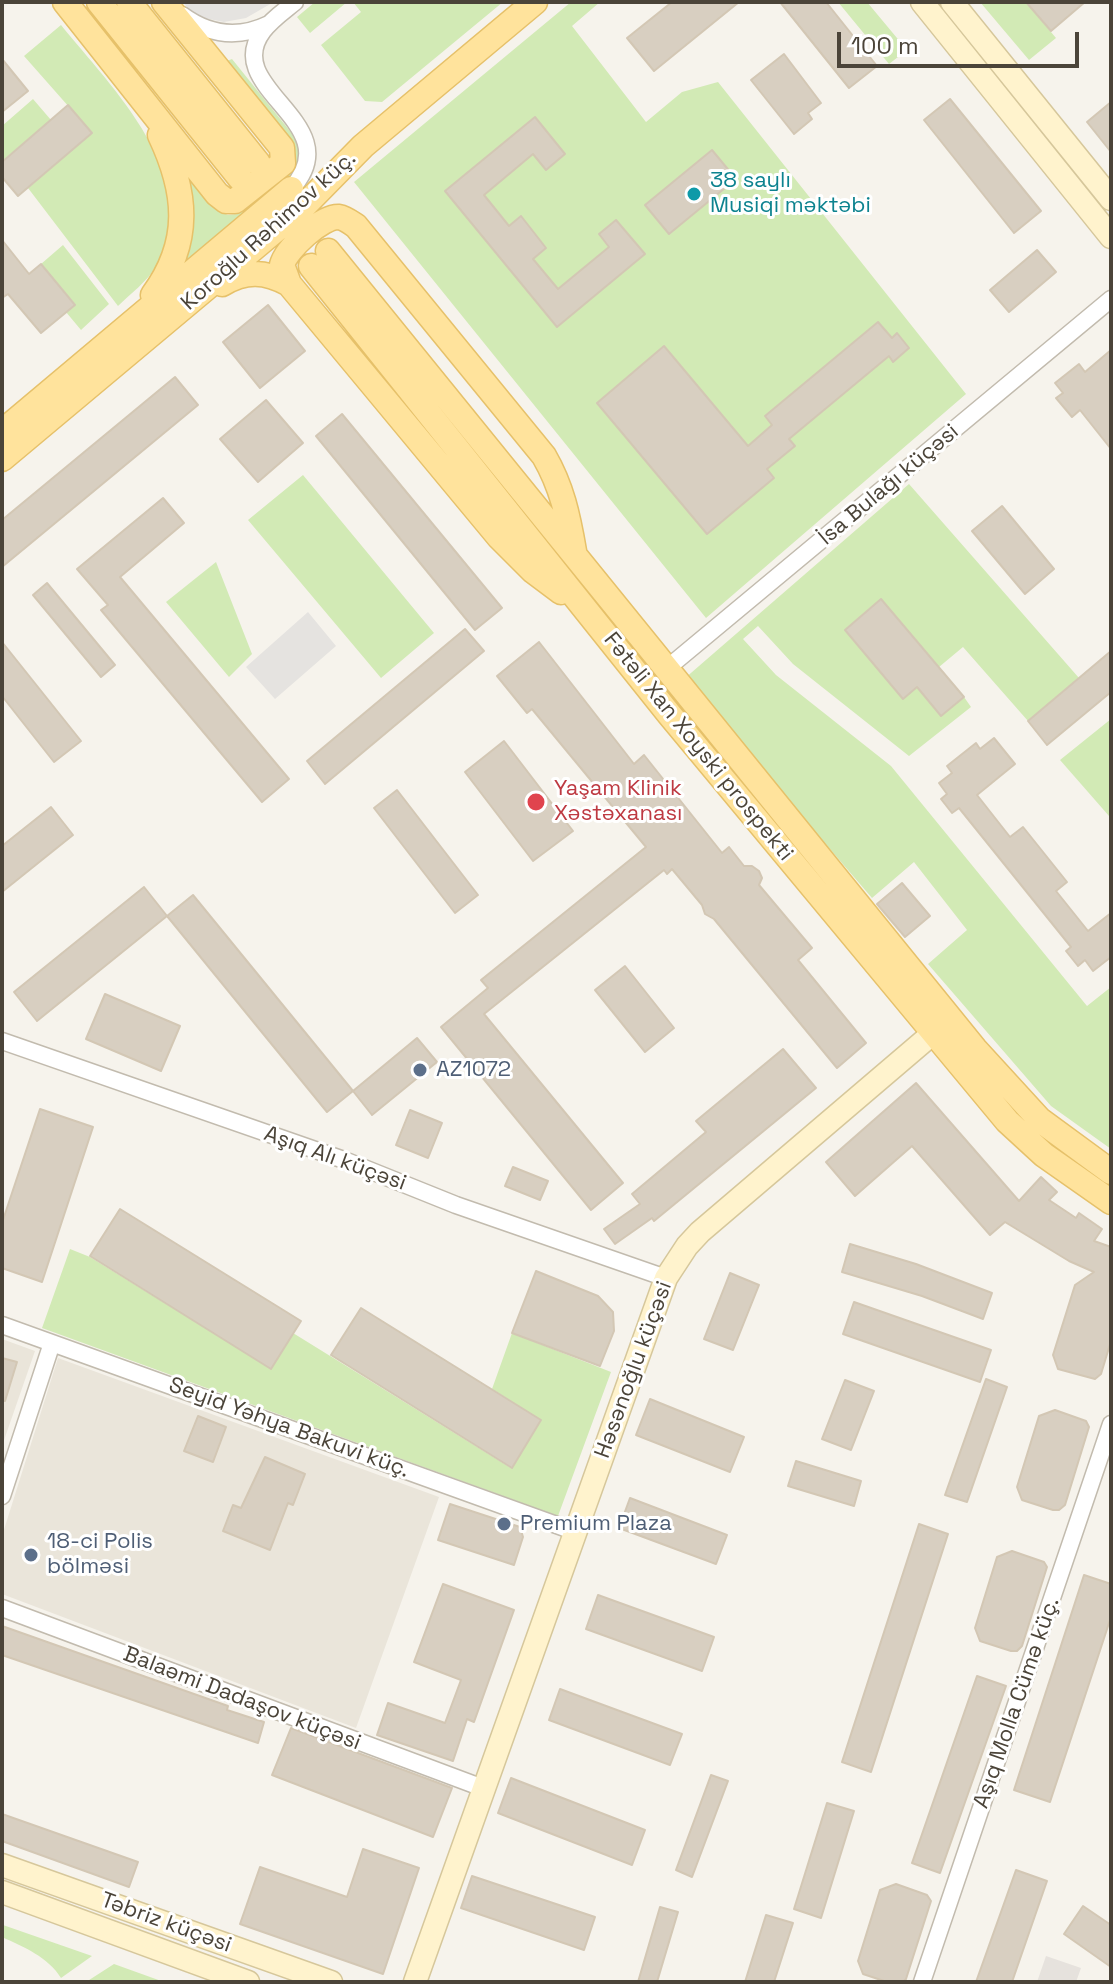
<!DOCTYPE html>
<meta charset="utf-8">
<style>
body{margin:0}
#map{position:relative;width:1113px;height:1984px;overflow:hidden;background:#f6f3ec;font-family:"Space Grotesk",sans-serif}
canvas{display:block}
.frame{position:absolute;inset:0;border:4px solid #4b4439;pointer-events:none}
.scale{position:absolute;left:837px;top:32px;width:242px;height:36px;box-sizing:border-box;border:4px solid #4b4439;border-top:0;padding-left:10px;font-size:24px;line-height:28px;white-space:nowrap;color:#4b4439;-webkit-text-stroke:6px #fff;paint-order:stroke}
</style>
<div id="map">
<canvas width="1113" height="1984"></canvas>
<div class="frame"></div>
<div class="scale">100 m</div>
</div>
<script>
const ctx = document.querySelector('canvas').getContext('2d');
ctx.lineJoin = 'round';
function paint(path, color) { ctx.fillStyle = color; ctx.fill(path, 'evenodd'); }
function stroke(path, color, width, dash) { ctx.strokeStyle = color; ctx.lineWidth = width; ctx.lineCap = dash ? 'butt' : 'round'; ctx.setLineDash(dash || []); ctx.stroke(path); }
function drawText(font, color, halo, rows, align = 'center') {
  ctx.font = font + ' "Space Grotesk",sans-serif'; ctx.lineWidth = 6; ctx.setLineDash([]); ctx.textBaseline = 'middle'; ctx.strokeStyle = halo; ctx.fillStyle = color; for (const [text, x, y, turn = 0] of rows) {
    ctx.save(); ctx.translate(x, y); ctx.rotate((+turn || 0) * Math.PI / 180); ctx.textAlign = isNaN(turn) ? turn : align; if (halo) ctx.strokeText(text, 0, 0); ctx.fillText(text, 0, 0); ctx.restore();
  }
}
paint(new Path2D(`
 M2 1339 35 1351 2 1446Z
 M58 1358 439 1497 356 1728 2 1594V1536Z`), '#eae5da');
paint(new Path2D(`
 M1046 1956 1081 1968 1076 1982H1037Z`), '#e6e2dd');
paint(new Path2D(`
 M315 2H347L310 33 297 17Z
 M353 2H503L382 102 365 101 321 45 361 12Z
 M571 2H600L572 26 646 122 682 92 718 82 966 394 706 618 354 182Z
 M838 2H867L907 50 889 64Z
 M980 2H1026L1056 38 1029 60Z
 M61 25C111 87 207 179 156 266 148 281 130 294 118 306L28 188 92 133 24 56Z
 M232 59 298 141 300 166 294 174 180 270C195 232 192 211 187 171L220 212 228 215 237 214 288 172 295 156 293 145 227 61Z
 M33 99 51 120 2 161V126Z
 M63 245 109 304 81 330 66 312 75 304 41 264Z
 M303 475 434 633 381 678 248 520Z
 M909 484 1079 678 1028 721 963 647 939 667 881 599 845 630 904 698 917 687 941 716 964 697 971 707 909 756 793 664 758 626 743 639 776 675 891 766 1087 1006 1111 987V1149L1051 1106 928 964 967 930 914 862 872 898 684 679Z
 M216 562 252 654 229 677 166 602Z
 M1111 719V814L1109 816 1060 760Z
 M70 1249 90 1257 270 1368 293 1333 511 1468 541 1420 492 1389 512 1333 611 1372 558 1516 42 1328Z
 M3 1925 92 1956 61 1978C48 1957 24 1947 2 1937Z
 M114 1964 164 1982H86Z`), '#d2eab5');
paint(new Path2D(`
 M183 2H272V3L246 18 224 22 204 18 190 11Z
 M308 612 336 646 275 699 246 667Z`), '#e5e3e0');
const building = new Path2D(`
 M672 2H739L654 71 627 38Z
 M780 2H826L877 66 849 88Z
 M1026 2H1085L1051 31Z
 M784 54 821 103 808 113 812 119 794 134 751 80Z
 M2 59 28 91 2 112Z
 M950 99 1041 211 1014 233 924 120Z
 M1111 102V152L1087 122Z
 M68 105 92 133 18 196 2 177V162Z
 M535 117 565 154 546 170 533 154 484 195 509 226 521 216 546 248 533 259 558 289 609 247 599 234 616 220 645 254 557 327 445 191Z
 M712 150 736 179 669 234 645 205Z
 M2 240 29 274 41 264 75 305 41 333 8 294 2 298Z
 M1037 250 1056 272 1009 312 990 290Z
 M268 305 305 351 260 388 223 342Z
 M878 322 892 338 897 333 909 348 893 362 889 356 789 439 795 446 767 469 774 478 707 534 597 403 664 346 748 446 772 425 765 416Z
 M1111 350V449L1080 410 1072 417 1056 398 1063 393 1055 383 1079 364 1085 372Z
 M175 377 198 405 2 567V520Z
 M266 400 303 443 258 482 220 439Z
 M342 414 502 608 475 630 316 436Z
 M163 498 184 523 120 577 289 779 262 802 101 610 108 605 77 569Z
 M1002 506 1054 569 1025 594 972 531Z
 M47 583 115 665 101 677 33 595Z
 M881 599 964 697 941 716 917 687 903 699 845 630Z
 M465 629 484 651 325 784 307 761Z
 M2 642 81 741 54 762 2 696Z
 M539 642 634 764 644 755 722 853 729 847 744 866H752L759 871 762 878 759 885 812 948 798 960 866 1043 837 1068 714 919 705 914 702 905 672 869 667 874 664 870 484 1014 623 1183 591 1210 441 1027 488 988 481 980 646 847 532 709 527 713 497 676Z
 M1111 651V692L1047 745 1028 721Z
 M994 738 1015 764 977 795 1010 837 1023 827 1067 882 1056 891 1088 931 1111 913V957L1093 971 1085 960 1078 966 1066 951 1071 947 959 808 952 813 941 799 947 794 939 783 952 773 947 766 976 743 980 749Z
 M504 741 573 831 533 861 465 772Z
 M397 790 478 895 455 913 374 808Z
 M51 807 73 835 2 892V846Z
 M902 883 930 916 905 937 877 904Z
 M144 887 167 916 37 1021 14 992Z
 M193 895 353 1091 327 1112 167 916Z
 M625 966 674 1028 645 1052 595 990Z
 M105 994 180 1026 161 1071 86 1039Z
 M417 1038 437 1062 372 1115 353 1091Z
 M783 1049 816 1088 654 1221 652 1218 615 1244 604 1229 640 1204 632 1194 706 1132 696 1121Z
 M916 1083 1019 1201 1041 1177 1057 1192 1049 1200 1076 1218 1079 1213 1102 1229 1094 1241 1111 1247V1341L1101 1374 1095 1379 1058 1369 1053 1355 1075 1285 1094 1272 1069 1261 1005 1222 990 1235 912 1146 855 1196 826 1162Z
 M40 1109 93 1127 42 1282 2 1268V1223Z
 M410 1110 442 1123 428 1158 396 1145Z
 M513 1167 548 1181 540 1200 505 1186Z
 M120 1209 301 1321 271 1369 90 1256Z
 M850 1244 916 1264 992 1293 983 1319 922 1296 842 1272Z
 M536 1271 598 1296 613 1312 614 1331 600 1366 512 1333Z
 M730 1273 759 1285 733 1350 704 1339Z
 M854 1302 991 1350 980 1382 843 1334Z
 M361 1308 541 1420 512 1468 331 1355Z
 M2 1358 17 1362 5 1401H2Z
 M986 1379 1007 1387 967 1502 945 1495Z
 M845 1380 874 1391 851 1450 822 1439Z
 M650 1399 744 1437 730 1472 636 1435Z
 M1055 1410 1086 1421 1089 1427 1065 1505 1059 1510H1053L1022 1500 1017 1487 1039 1416Z
 M198 1416 226 1427 213 1462 184 1451Z
 M265 1457 305 1474 293 1505 288 1503 270 1550 223 1531 233 1505 241 1508Z
 M796 1461 861 1481 854 1506 788 1486Z
 M630 1498 727 1535 716 1564 619 1528Z
 M450 1504 520 1527 523 1537 514 1565 438 1540Z
 M919 1524 948 1534 871 1772 842 1762Z
 M1012 1551 1044 1562 1047 1567 1022 1646 1017 1651H1011L980 1641 975 1628 997 1557Z
 M1084 1575 1111 1584V1617L1050 1802 1014 1790Z
 M443 1584 514 1610 474 1722 467 1719 453 1761 377 1735 388 1703 445 1723 461 1680 414 1662Z
 M598 1595 714 1637 702 1671 586 1629Z
 M2 1626 228 1706 227 1710 264 1722 258 1743 2 1655Z
 M977 1676 1006 1686 940 1873 912 1863Z
 M560 1689 682 1734 670 1765 549 1720Z
 M291 1728 452 1788 433 1837 272 1775Z
 M711 1775 728 1781 692 1877 676 1870Z
 M511 1778 645 1830 632 1865 498 1813Z
 M827 1803 854 1811 821 1918 794 1909Z
 M2 1814 138 1862 129 1887 2 1841Z
 M363 1849 419 1868 383 1974 240 1924 260 1867 347 1897Z
 M1016 1870 1047 1881 1012 1982H976Z
 M472 1876 595 1917 584 1950 461 1908Z
 M896 1884 927 1895 931 1901 906 1979 903 1982H887L863 1974 858 1961 880 1890Z
 M1083 1906 1111 1925V1967L1064 1934Z
 M660 1907 678 1912 657 1982H638Z
 M766 1915 793 1923 774 1982H745Z`);
paint(building, '#d8cfc1');
stroke(building, '#d3c7b4', 2);
const street = new Path2D(`
 M182 15C209 35 238 39 269 24
 M291 189C352 123 219 89 263 31 271 20 284 11 295 2
 M665 670 1111 299
 M2 1041 344 1160 456 1205 666 1278
 M2 1325 576 1532
 M2 1496 52 1343
 M2 1608 483 1788
 M922 1982 1111 1424`);
const secondary = new Path2D(`
 M922 2 1111 237
 M952 2 1111 199
 M2 1865 331 1982
 M2 1892 248 1982
 M415 1982 666 1278 687 1246 700 1232 945 1023`);
const primary = new Path2D(`
 M65 2 217 194 226 201H235L283 163 282 148 164 2
 M99 2 240 178
 M129 2 258 163
 M328 251 975 1049 1040 1120 1111 1172
 M311 266 669 714 1007 1121 1044 1155 1111 1202
 M222 284C246 270 265 271 289 284
 M153 295C192 242 187 192 160 135
 M2 432 291 189
 M2 459 303 207 363 146 535 2
 M561 592 533 571 499 537 289 284 282 265C286 249 322 216 339 217 345 218 350 222 356 226L544 456C562 487 568 516 574 551`);
stroke(street, '#c2bbae', 19);
stroke(secondary, '#d6c79b', 25);
stroke(primary, '#e6c16a', 27);
stroke(street, '#fff', 16);
stroke(secondary, '#fff3cd', 22);
stroke(primary, '#ffe39c', 24);
for (const [x, y, r, color] of [
 [694,194,8,"#0f9aa8"],
 [536,802,10,"#e0444e"],
 [420,1070,8,"#5c6f8a"],
 [504,1524,8,"#5c6f8a"],
 [31,1555,8,"#5c6f8a"]
]) { const dot = new Path2D(); dot.arc(x, y, r, 0, 2 * Math.PI); ctx.fillStyle = color; ctx.fill(dot); stroke(dot, '#fff', 3); }
drawText('22px', '#0d838f', '#fff', [
 ["38 saylı",710,181],
 ["Musiqi məktəbi",710,206]
], 'left');
drawText('22px', '#4b4439', '#fff', [
 ["Koroğlu Rəhimov küç.",269,231,-42],
 ["İsa Bulağı küçəsi",889,485,-40],
 ["Fətəli Xan Xoyski prospekti",698,747,51],
 ["Aşıq Alı küçəsi",335,1159,20],
 ["Həsənoğlu küçəsi",634,1370,-70],
 ["Seyid Yəhya Bakuvi küç.",289,1428,20],
 ["Balaəmi Dadaşov küçəsi",242,1699,21],
 ["Aşıq Molla Cümə küç.",1017,1703,-71],
 ["Təbriz küçəsi",166,1923,20]
]);
drawText('22px', '#be3a42', '#fff', [
 ["Yaşam Klinik",554,789],
 ["Xəstəxanası",554,814]
], 'left');
drawText('22px', '#4e5e75', '#fff', [
 ["AZ1072",436,1070],
 ["Premium Plaza",520,1524],
 ["18-ci Polis",47,1542],
 ["bölməsi",47,1567]
], 'left');
</script>
